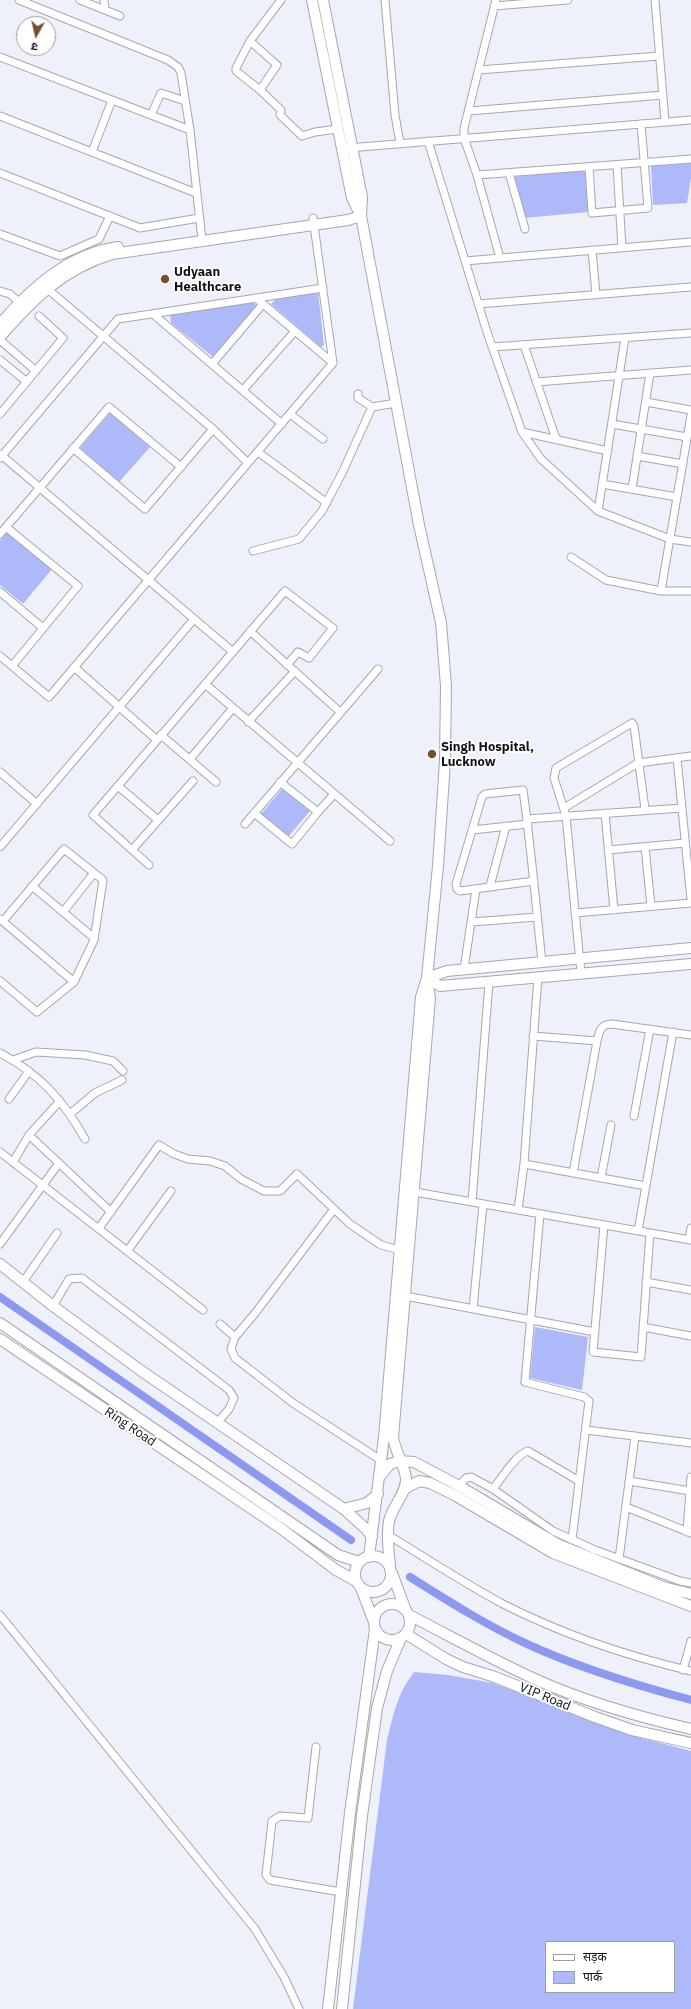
<!DOCTYPE html>
<meta charset="utf-8">
<style>
body{margin:0}
#map{position:relative;width:691px;height:2009px;overflow:hidden;background:#eef0fa;font-family:"IBM Plex Sans","Noto Sans Devanagari",sans-serif}
canvas{display:block}
.legend{position:absolute;left:545px;top:1941px;width:130px;height:52px;box-sizing:border-box;background:#fff;border:1px solid #9f9fa1;margin:0;padding:5px 7px;list-style:none;font-size:12px;color:#101014}
.legend li{display:flex;align-items:center;gap:8px;height:20px}
.legend b{width:20px;border:1px solid #9f9fa1}
.north{position:absolute;left:16px;top:16px;width:40px;height:40px;box-sizing:border-box;background:#fff;border:1px solid #9f9fa1;border-radius:50%;rotate:188deg;font-size:11px;font-weight:700;line-height:16px;text-align:center;color:#101014}
.north::after{content:'';display:block;margin:auto;width:14px;height:18px;background:#74502a;clip-path:polygon(50% 0,100% 100%,50% 72%,0 100%)}
</style>
<div id="map">
<canvas width="691" height="2009"></canvas>
<ul class="legend">
<li><b style="height:5px;background:#fff"></b>सड़क</li>
<li><b style="height:11px;background:#aeb9fa"></b>पार्क</li>
</ul>
<div class="north">उ</div>
</div>
<script>
const ctx = document.querySelector('canvas').getContext('2d');
ctx.lineJoin = 'round';
function paint(path, color) { ctx.fillStyle = color; ctx.fill(path, 'evenodd'); }
function stroke(path, color, width, dash) { ctx.strokeStyle = color; ctx.lineWidth = width; ctx.lineCap = dash ? 'butt' : 'round'; ctx.setLineDash(dash || []); ctx.stroke(path); }
function drawText(font, color, halo, rows, align = 'center') {
  ctx.font = font + ' "IBM Plex Sans",sans-serif'; ctx.lineWidth = 4; ctx.setLineDash([]); ctx.textBaseline = 'middle'; ctx.strokeStyle = halo; ctx.fillStyle = color; for (const [text, x, y, turn = 0] of rows) {
    ctx.save(); ctx.translate(x, y); ctx.rotate((+turn || 0) * Math.PI / 180); ctx.textAlign = isNaN(turn) ? turn : align; if (halo) ctx.strokeText(text, 0, 0); ctx.fillText(text, 0, 0); ctx.restore();
  }
}
paint(new Path2D(`
 M691 163V178L687 203 653 205 651 166Z
 M586 170 588 212 524 218 512 177Z
 M318 292 324 345 321 347 271 304 276 299Z
 M253 302 257 306 213 357 171 323 170 315Z
 M110 413 150 447 119 482 80 448Z
 M7 532 52 569 23 604 0 585V540Z
 M283 788 310 811 288 837 261 814Z
 M535 1327 588 1337 582 1390 530 1378Z
 M414 1672 448 1675 493 1683 631 1735 691 1751V2009H353L387 1740C393 1715 398 1692 414 1672ZM546 1942H674V1992H546Z`), '#aeb9fa');
stroke(new Path2D(`
 M0 1297 351 1540
 M410 1577C448 1601 486 1625 527 1644 579 1668 635 1685 691 1700`), '#8d99f1', 8);
const street = new Path2D(`
 M19 0 168 60 178 67 181 73 190 130 202 240
 M80 0 105 10 104 0
 M281 0 250 41 236 68V71L260 90 281 110 280 115 302 136 315 132 338 129
 M385 0 395 115 400 143
 M496 0 464 128V138L477 175 500 258
 M655 0 665 122
 M494 6 568 0
 M105 10 120 16
 M250 41 277 65 260 90
 M0 57 190 130
 M479 70 659 56
 M469 111 663 95
 M151 115 161 93 185 101
 M0 116 196 193
 M428 141 487 332 522 432 541 459 598 511 670 539 691 542
 M348 148 691 120
 M92 152 112 100
 M617 165 622 248
 M589 167 592 213 648 208 641 124
 M0 173 140 228 199 218
 M509 173 525 229
 M477 175 691 159
 M0 234 60 256 99 239 110 216
 M592 250 596 295
 M465 261 691 242
 M44 286 213 429 248 463
 M0 291 10 294 19 302
 M256 298 333 363
 M478 304 691 287
 M153 314 282 424
 M0 340 36 371
 M524 345 556 439
 M492 347 691 333
 M0 360 27 382
 M212 364 263 304
 M536 382 691 370
 M243 390 295 331
 M358 394V398L372 407
 M646 402 691 410
 M0 414 63 338 39 316
 M290 414 323 439
 M612 424 687 437
 M522 432 608 451
 M73 448 145 509 213 429
 M258 452 327 503
 M0 454 233 652
 M637 456 683 464
 M0 458 118 319 323 288
 M602 484 677 497
 M632 489 650 373
 M598 511 625 338
 M6 527 78 586 12 666
 M0 534 109 407 181 467
 M253 551 299 539 322 511 342 473 372 407 396 403
 M571 557 606 580 661 591H691
 M661 591 691 415
 M0 592 43 628
 M250 631 340 712
 M0 656 49 697 333 363 313 218
 M74 667 157 740
 M205 684 390 841
 M248 722 295 671
 M161 735 216 782
 M677 758 691 900
 M190 759 233 708
 M0 772 37 804
 M118 786 158 820
 M564 808 638 763 691 756
 M318 812 334 794
 M254 813 292 844 318 812 280 782
 M605 813 614 910
 M527 819 682 808
 M245 824 378 669
 M472 830 528 824
 M0 847 194 619
 M645 847 651 906
 M132 850 193 781
 M608 850 685 843
 M149 865 93 815 285 591 333 628 309 658 298 652 287 665
 M534 881 460 891 457 889 456 884 482 797 485 794 523 790C531 847 536 905 542 962
 M32 886 94 938
 M490 886 506 826
 M63 912 94 873
 M575 913 691 903
 M0 919 74 982
 M472 922 537 917
 M464 969 476 889
 M581 973 566 816 554 778 556 768 632 723 634 726 645 809
 M0 981 37 1012 74 982 94 940 103 880 64 849 3 921
 M533 1036 597 1041
 M0 1053C40 1074 63 1100 85 1139
 M13 1060 36 1052 85 1055 113 1061 123 1071
 M9 1099 29 1071
 M70 1114 95 1093 122 1080
 M634 1116 650 1029
 M29 1135 111 1212
 M0 1152 203 1310
 M13 1162 29 1135 60 1101
 M524 1164 646 1186
 M573 1173 597 1041C599 1031 601 1024 612 1024L691 1035
 M601 1178 611 1125
 M409 1191 691 1240
 M472 1202 489 982
 M334 1209 256 1312 235 1337 231 1349 235 1358 293 1403 382 1461
 M518 1210 524 1164 538 977
 M540 1214 525 1382 584 1397 589 1401 572 1540
 M604 1225 593 1352 641 1357 650 1233
 M99 1228 159 1145 174 1154 188 1159 210 1161 225 1166 241 1179 264 1191H280L297 1174 350 1224 381 1245 400 1250
 M638 1231 673 1032
 M689 1240 691 1228
 M0 1244 59 1163
 M128 1250 171 1191
 M23 1282 57 1233
 M646 1282 691 1290
 M400 1295 595 1332
 M53 1306 69 1279 82 1278 229 1390 234 1398 229 1409 217 1423
 M473 1309 483 1204
 M220 1324 235 1337
 M643 1327 691 1336
 M586 1430 691 1443
 M629 1481 690 1491
 M459 1486 466 1478 471 1477 493 1489 553 1531 595 1550 680 1581 691 1583
 M493 1489C501 1479 516 1454 528 1451L579 1481
 M626 1507 691 1533
 M687 1532 691 1477
 M388 1535C426 1558 464 1583 503 1604 562 1634 627 1656 691 1671
 M619 1559 635 1436
 M0 1615 255 1929 284 1977 299 2009
 M683 1670 691 1641
 M316 1747 308 1818 280 1816 272 1821 266 1875 270 1880 341 1892`);
const secondary = new Path2D(`
 M312 0 352 198 360 214
 M323 0 362 197 361 216 419 525 441 623 442 635 446 686 445 761 438 866 427 978 421 997 384 1437 369 1557
 M0 324C31 288 69 254 118 247
 M0 337C33 299 63 269 112 254L348 220 361 216
 M427 978 440 986 691 964
 M427 978 447 971 691 948
 M0 1264 53 1306 140 1370 344 1509 366 1529 372 1537
 M0 1323 338 1555 359 1562
 M0 1339 279 1527 336 1570 356 1581
 M381 1475 390 1464 400 1461 414 1462 459 1486 559 1545 663 1587 691 1594
 M404 1489 419 1481 430 1483 456 1496 553 1553 691 1606
 M344 1509 367 1503 378 1494
 M355 1574a18 18 0 1 1 36 0a18 18 0 1 1-36 0Z
 M390 1567C389 1552 386 1536 389 1521 392 1507 407 1493 406 1478 404 1464 395 1451 393 1437L430 998 427 980
 M392 1573 405 1608
 M361 1588 374 1622
 M374 1622a18 18 0 1 1 36 0a18 18 0 1 1-36 0Z
 M409 1615C452 1637 493 1660 537 1680 586 1702 639 1717 691 1729
 M406 1634 446 1659 463 1667 495 1677 595 1717 632 1730 691 1743
 M328 2009 350 1813 375 1629
 M342 2009 362 1816 377 1708 387 1671 401 1638`);
stroke(street, '#a5a7b1', 9);
stroke(secondary, '#a5a7b1', 12);
stroke(street, '#fff', 7);
stroke(secondary, '#fff', 10);
for (const [x, y, r, color] of [
 [165,279,5,"#74502a"],
 [432,754,5,"#74502a"]
]) { const dot = new Path2D(); dot.arc(x, y, r, 0, 2 * Math.PI); ctx.fillStyle = color; ctx.fill(dot); stroke(dot, '#fff', 1.5); }
drawText('bold 13px', '#101014', '#fff', [
 ["Udyaan",174,272],
 ["Healthcare",174,287],
 ["Singh Hospital,",441,747],
 ["Lucknow",441,762]
], 'left');
drawText('13px', '#101014', '#fff', [
 ["Ring Road",130,1427,34],
 ["VIP Road",545,1697,22]
]);
</script>
